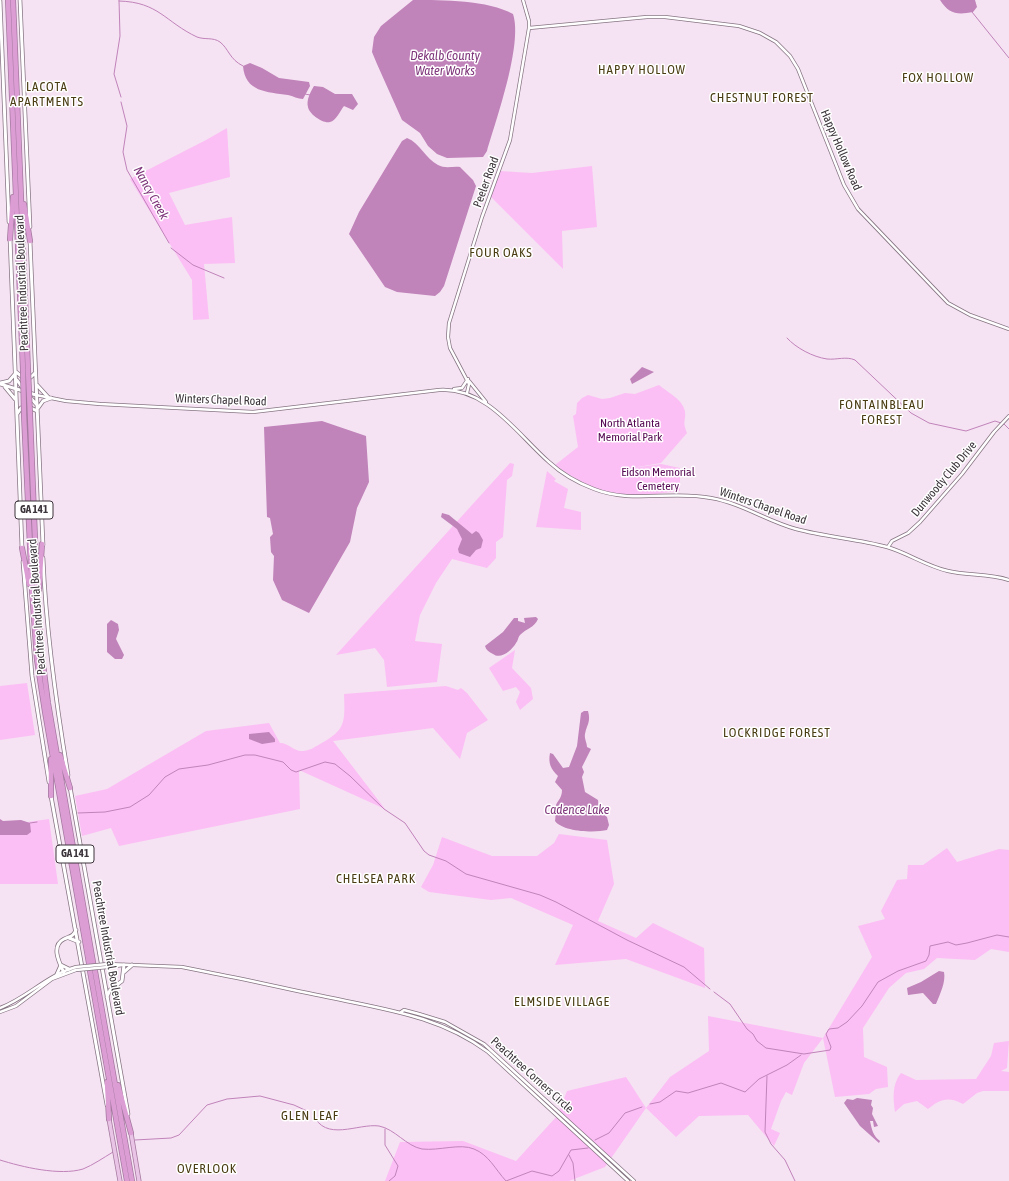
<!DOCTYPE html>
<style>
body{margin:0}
canvas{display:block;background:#f5e2f2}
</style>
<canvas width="1009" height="1181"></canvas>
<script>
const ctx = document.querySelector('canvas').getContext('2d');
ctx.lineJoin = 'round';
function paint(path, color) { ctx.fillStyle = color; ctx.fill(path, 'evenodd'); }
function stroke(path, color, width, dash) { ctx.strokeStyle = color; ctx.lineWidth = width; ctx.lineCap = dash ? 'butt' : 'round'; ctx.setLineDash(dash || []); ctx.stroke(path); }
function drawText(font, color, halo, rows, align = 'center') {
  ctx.font = font + ' "Asap Condensed",sans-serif'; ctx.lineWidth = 3; ctx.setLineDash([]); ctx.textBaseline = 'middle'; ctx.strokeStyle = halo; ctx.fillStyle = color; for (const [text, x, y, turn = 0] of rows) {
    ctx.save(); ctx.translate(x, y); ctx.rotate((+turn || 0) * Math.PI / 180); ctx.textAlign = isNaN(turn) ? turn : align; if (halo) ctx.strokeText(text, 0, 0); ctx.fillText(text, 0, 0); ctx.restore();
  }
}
paint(new Path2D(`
 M227 128 230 177 169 193 185 225 232 217 235 263 204 264 209 319 193 320 192 280 130 179 206 140Z
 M592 166 597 227 562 231 563 269 490 196 500 171 532 173Z
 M659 385C667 392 684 400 685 412 686 422 682 420 687 433L661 463 632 468 661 464 680 468V491C660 493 637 498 617 494 595 491 573 478 555 465L578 447 573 416 576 414 577 403 582 398 588 395 602 399 610 398 625 393 635 394Z
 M510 463 514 464 512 476 507 480 503 537 496 542V558L487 568 452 559 436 583 420 615 415 641 442 644 437 682 387 687 384 660 375 648 336 655Z
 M547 471 556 479 554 481 568 489 564 508 581 512V530L536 527Z
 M515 650 512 668 531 688 533 699 520 710 516 702 520 692 516 687 503 691 489 668Z
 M27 683 35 735 0 740V686Z
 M446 686 458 690 461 688 467 693 488 720 467 733 460 759 433 728 333 741 385 809 299 770 300 809 119 846 111 828 82 836 75 796 107 789 206 731 269 723 280 743C289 743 294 752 303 751 309 751 315 747 320 744 346 730 345 722 344 694Z
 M49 819 58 884H0V826Z
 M559 834 607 840 614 884 598 921 636 938 653 923 704 948 705 988 626 959 555 965 573 925 511 898 491 900 429 892 421 887 433 865 442 837 492 856H537L554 843Z
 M947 848 957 862 999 849 1009 850V952L991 949 975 960 937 958 924 969 906 973 889 988 863 1028 864 1057 887 1067 888 1087 876 1089 869 1094 835 1097 823 1038 804 1063 792 1095 786 1092 781 1101 771 1129 780 1133 774 1146 748 1115 699 1116 676 1137 646 1108 605 1167 569 1181H385L400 1142 463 1141 516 1161 557 1116 567 1091 626 1077 646 1108 670 1077 709 1051 708 1016 823 1038 872 957 858 926 885 919 881 911 897 880 907 879 908 865H923Z
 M1009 1041 1007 1068 1001 1071 1009 1072V1091H983L977 1093 963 1104C948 1096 940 1099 928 1109L917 1101 904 1104 895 1112C893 1098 892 1084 901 1073L916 1080 976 1079 991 1056 994 1043Z`), '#fcbff5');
paint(new Path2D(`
 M413 0C443 0 488 0 513 14 523 44 496 120 487 151L483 157 447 158 437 154 428 146 420 133 402 120 377 64 372 52 374 37 381 26Z
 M940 0H975L977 7 973 12C957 15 949 14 940 0Z
 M250 63 262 68 279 78 309 82 310 86 303 99C298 99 293 96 288 95 267 92 245 92 243 66Z
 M314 86 323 87 335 94H352L358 104 353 110 344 106C340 111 336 121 330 122 323 124 309 114 308 107 306 100 311 91 314 86Z
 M407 138C420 143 426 159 438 165 445 169 453 166 460 167L473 180 476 186 444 286 440 292 435 296 397 292 385 287 349 234 359 212 402 141Z
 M642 367 654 372 632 384 630 379Z
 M322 421 366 436 369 482 357 508 350 542 309 613 282 600 273 580 274 556 271 552 270 537 273 534 270 518 267 517 264 427Z
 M442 513 449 515 472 534 476 531 479 533 483 540 481 548 476 550 470 557 459 553 458 549 462 539 457 529 441 517Z
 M514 618H518V621L525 623 524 618 536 617 538 619C534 628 527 628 520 635 518 637 518 641 516 643 512 650 501 660 493 654 489 652 486 650 485 646L503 632Z
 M111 620 118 624 119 630 116 639 124 655 122 659H115L107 652V624Z
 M584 711H588C591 722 587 724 585 734 584 738 587 743 587 747L591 749 582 767 584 772 582 777 585 792 598 800 599 811 607 817 609 825 607 830C595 833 563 832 555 821 556 817 555 809 556 805 558 800 562 798 562 790L555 782 558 776C551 769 548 764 550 753L553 754 563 768 569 767 577 746 581 713Z
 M269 732 275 739V742L262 744 249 739V734Z
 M0 819 3 821 21 820 30 823 31 832 27 835H0Z
 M939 971 944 972C946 982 940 994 936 1004H933L923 993 908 995 907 988 921 982Z
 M857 1098 872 1100 871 1105 873 1108 872 1114 878 1126 874 1127 873 1121H870C872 1130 873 1136 880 1141L879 1143 860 1126 844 1103 847 1099 853 1100Z`), '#c083ba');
stroke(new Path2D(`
 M119 0 120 36 114 74 121 97
 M119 1C159 2 165 22 197 37 205 40 213 37 220 42 229 49 229 59 243 66
 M972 12 1009 58
 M305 94 310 95
 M121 102 127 126 123 152 127 170 169 243
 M171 248 193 265 224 278
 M787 338C796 348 813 357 827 359 837 360 846 356 855 360L911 413 929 423 966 431 995 421 1004 424 1009 429
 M78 813 105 812 130 807 149 795 165 777 179 769 208 765 245 755H255L283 762 291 770 296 772 325 762 335 764 350 776 384 809 405 823 424 851 429 855 446 861 466 874 540 895 556 902 627 940 684 967 710 989
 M30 823 37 822
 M714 992 730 1004 747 1029 753 1034 757 1041 766 1048 804 1054 830 1050 831 1047 826 1034 829 1029 838 1028 847 1022 862 1006 878 982 898 971 926 961 929 955 930 946 948 942 956 945 967 943 997 935 1009 937
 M767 1076 765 1132 771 1144 785 1160 795 1181
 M650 1104 660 1102 676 1091 688 1093 721 1083 745 1092 759 1079 787 1065 801 1055
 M313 1114C325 1143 358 1123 379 1126 395 1129 406 1146 422 1149 439 1151 460 1143 474 1149 489 1155 495 1169 506 1181L532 1171 552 1176 559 1171 571 1150 588 1148
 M385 1129V1145L398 1166 395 1176 389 1181
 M135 1140 171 1138 179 1135 207 1105 227 1099 260 1096 294 1105 307 1111
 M595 1140 609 1133 625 1113 642 1107
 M569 1155 573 1163 575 1181
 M0 1160C22 1167 60 1176 83 1169 93 1165 103 1158 113 1152`), '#c083ba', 1);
const tertiary = new Path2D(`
 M529 28 647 17H665L739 26 760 33 776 42 790 56 798 69 844 185 858 209 948 303 970 315 1009 329
 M469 381 486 402
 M454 389 462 388 468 379
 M467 393 469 384 450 348 448 337 449 323 482 217 510 140 529 28V21L523 0
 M36 395 66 401 100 404 253 412 439 390C487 387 517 434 549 462 562 474 578 483 594 489 632 504 672 490 711 498 741 503 767 521 796 529 826 537 857 539 887 547 908 553 926 566 948 571 968 576 989 573 1009 580
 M888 547 892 541 908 533 920 522 962 474 994 432 1009 416
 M108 964 182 967 207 972C249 980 291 990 332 998 389 1010 441 1017 488 1052L628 1181
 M108 967 123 965
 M0 1008C27 998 47 975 76 967
 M0 1012 16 1006 52 979 76 970
 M401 1012 404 1010 419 1014 445 1022 484 1044 634 1181`);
const secondary = new Path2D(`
 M20 0 30 227
 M0 1 9 222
 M10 238 22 548
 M30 241 43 545
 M16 372 25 379 31 377 35 373
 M17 380 24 390
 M0 383 9 381 15 374
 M0 384 36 395
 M37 385 48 397
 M5 387 15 399
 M29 396 37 405
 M38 408 43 401 51 398
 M17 414 21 408 27 406 37 411
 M43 558C46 632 56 703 68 775
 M23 562 32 676 49 782
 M70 787 128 1114
 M51 796 107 1105
 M69 938 79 942
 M61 965 69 969
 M124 972 132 965
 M64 973C60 964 50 946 64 939 70 936 73 937 76 930
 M57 974 61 965
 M107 997 110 990 122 981 124 965`);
const primary = new Path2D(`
 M109 1119 120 1181
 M131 1133 139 1181`);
const motorway = new Path2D(`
 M8 0 23 370
 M13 0 28 370
 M24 204 30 241
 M10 239 13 197
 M24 415 32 590 37 660 45 712 90 969
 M30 415 37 588 42 656 48 703 94 968
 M22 548 29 584
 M39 590 42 544
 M60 755 70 788
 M51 759V796
 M90 971 127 1181
 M95 971 132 1181
 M107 1082 109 1119
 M118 1085 131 1133`);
stroke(tertiary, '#867583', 4);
stroke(secondary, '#867583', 4.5);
stroke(primary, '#a4799f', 5);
stroke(motorway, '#a4799f', 6);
stroke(tertiary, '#fff', 2.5);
stroke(secondary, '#fff', 3);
stroke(primary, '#eac4e6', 3.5);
stroke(motorway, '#dc9dd5', 4.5);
const tertiaryBridge = new Path2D(`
 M76 967 108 964
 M76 970 108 967`);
const motorwayBridge = new Path2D(`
 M23 370 24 415
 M28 370 30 415`);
stroke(tertiaryBridge, '#867583', 4, []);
stroke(motorwayBridge, '#a4799f', 6, []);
stroke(tertiaryBridge, '#fff', 2.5);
stroke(motorwayBridge, '#dc9dd5', 4.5);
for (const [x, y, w] of [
 [34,510,38],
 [75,854,38]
]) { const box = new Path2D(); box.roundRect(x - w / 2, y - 9, w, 18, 3); ctx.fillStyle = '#fff'; ctx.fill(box); stroke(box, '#3c353b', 1); }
drawText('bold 11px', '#3c353b', null, [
 ["GA 141",34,510],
 ["GA 141",75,854]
]);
drawText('12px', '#3c353b', '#fff', [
 ["Happy Hollow Road",841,150,67],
 ["Peeler Road",486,182,-70],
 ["Peachtree Industrial Boulevard",22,283,-92],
 ["Winters Chapel Road",221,400,2],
 ["Dunwoody Club Drive",944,479,-50],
 ["Winters Chapel Road",763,506,19],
 ["Peachtree Industrial Boulevard",37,607,-94],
 ["Peachtree Industrial Boulevard",108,948,80],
 ["Peachtree Corners Circle",532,1075,42]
]);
drawText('12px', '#560953', '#fff', [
 ["North Atlanta",630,423],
 ["Memorial Park",630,437],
 ["Eidson Memorial",658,472],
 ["Cemetery",658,486]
]);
drawText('italic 13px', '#7f367b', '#fff', [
 ["Dekalb County",445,56],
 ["Water Works",445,71],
 ["Nancy Creek",151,193,61],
 ["Cadence Lake",577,810]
]);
ctx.letterSpacing = '1px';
drawText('13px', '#4a3d14', '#fff', [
 ["HAPPY HOLLOW",642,70],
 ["FOX HOLLOW",938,78],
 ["LACOTA",47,87],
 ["APARTMENTS",47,102],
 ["CHESTNUT FOREST",762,98],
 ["FOUR OAKS",501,253],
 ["FONTAINBLEAU",882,405],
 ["FOREST",882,420],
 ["LOCKRIDGE FOREST",777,733],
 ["CHELSEA PARK",376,879],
 ["ELMSIDE VILLAGE",562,1002],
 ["GLEN LEAF",310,1116],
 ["OVERLOOK",207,1169]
]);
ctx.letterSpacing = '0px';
</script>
